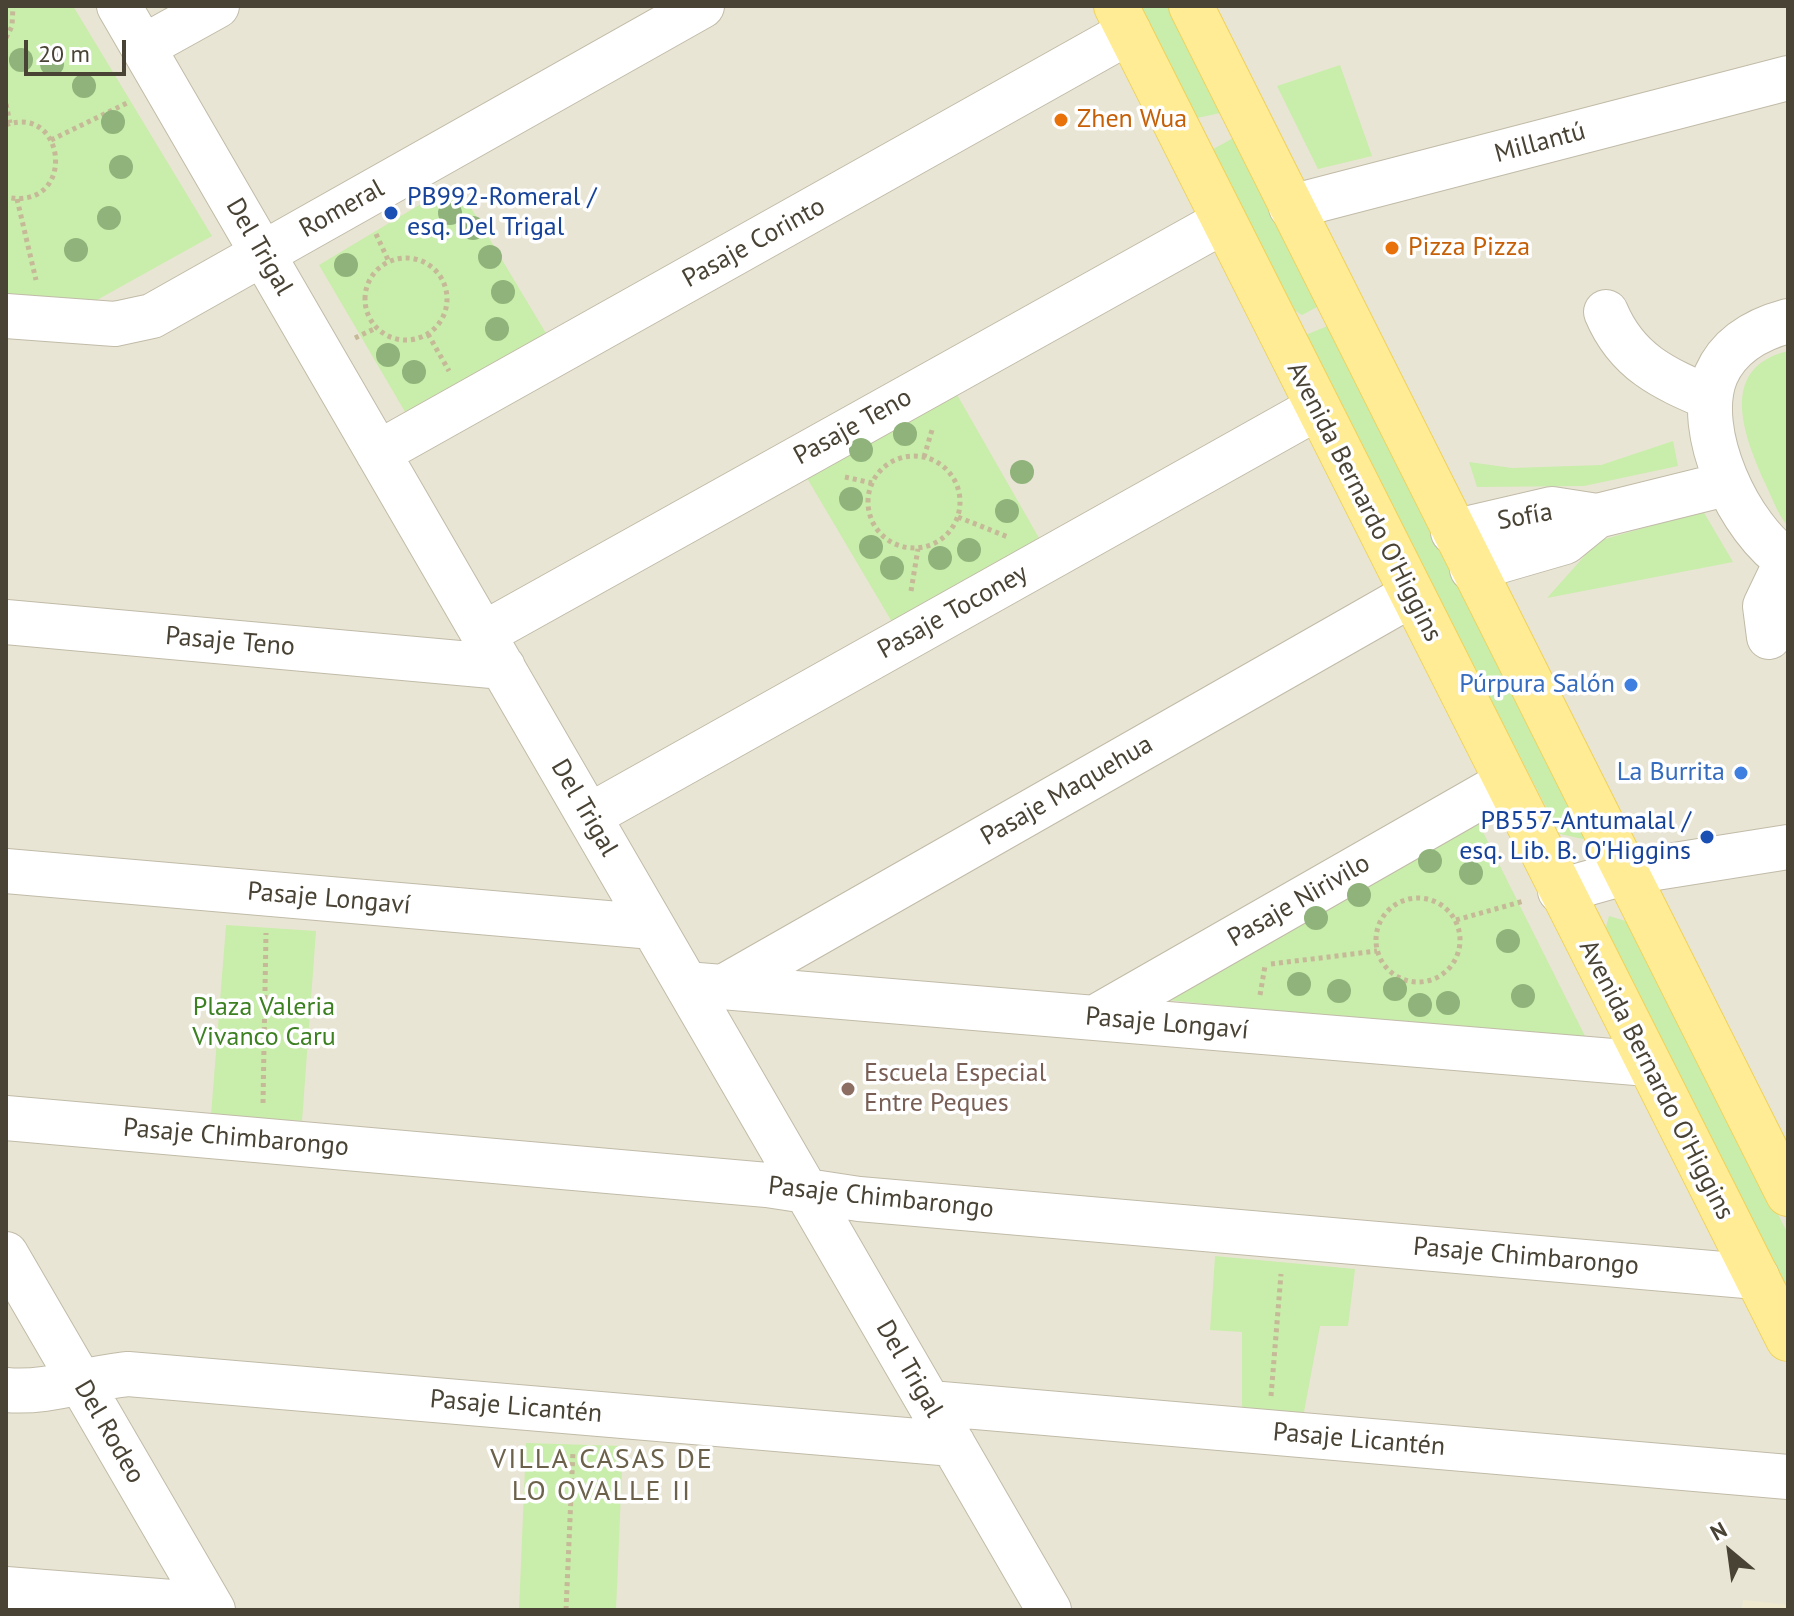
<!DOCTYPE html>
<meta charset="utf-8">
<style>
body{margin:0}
#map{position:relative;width:1794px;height:1616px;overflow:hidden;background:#f5f2e6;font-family:"PT Sans",sans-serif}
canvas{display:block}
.frame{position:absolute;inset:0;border:8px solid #494335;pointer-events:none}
.north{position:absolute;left:1690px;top:1512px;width:80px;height:80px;-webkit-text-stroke:6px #fff;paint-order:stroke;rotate:331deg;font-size:22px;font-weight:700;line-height:32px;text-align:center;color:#494335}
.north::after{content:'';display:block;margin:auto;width:28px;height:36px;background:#494335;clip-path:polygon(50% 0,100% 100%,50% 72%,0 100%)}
.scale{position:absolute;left:24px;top:40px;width:102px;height:36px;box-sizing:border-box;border:4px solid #494335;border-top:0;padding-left:10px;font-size:24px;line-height:28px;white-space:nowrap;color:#494335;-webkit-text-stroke:6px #fff;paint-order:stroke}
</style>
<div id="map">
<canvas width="1794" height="1616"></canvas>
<div class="frame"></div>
<div class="north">N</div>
<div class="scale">20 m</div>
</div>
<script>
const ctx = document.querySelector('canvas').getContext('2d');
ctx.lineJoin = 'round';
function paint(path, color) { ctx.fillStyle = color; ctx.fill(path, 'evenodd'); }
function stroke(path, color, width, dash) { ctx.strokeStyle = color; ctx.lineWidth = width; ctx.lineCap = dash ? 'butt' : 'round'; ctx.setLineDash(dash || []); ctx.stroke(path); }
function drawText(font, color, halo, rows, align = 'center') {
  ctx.font = font + ' "PT Sans",sans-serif'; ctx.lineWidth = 7; ctx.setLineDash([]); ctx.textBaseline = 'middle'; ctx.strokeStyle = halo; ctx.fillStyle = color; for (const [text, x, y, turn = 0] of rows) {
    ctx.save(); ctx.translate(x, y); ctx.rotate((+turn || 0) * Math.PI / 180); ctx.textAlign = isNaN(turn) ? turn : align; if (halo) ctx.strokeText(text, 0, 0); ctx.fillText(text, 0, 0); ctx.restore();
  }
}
paint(new Path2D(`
 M6 6H1788V1610H6Z`), '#e9e5d4');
paint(new Path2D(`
 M1743 1600 1788 1605V1610H1742Z`), '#efeacf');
paint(new Path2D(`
 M6 6H73L212 236 88 305 6 294Z
 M1135 6H1174L1230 111 1192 119Z
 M1340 65 1372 156 1318 169 1277 86Z
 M1237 136 1319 306 1302 315 1288 306 1206 153Z
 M456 183 550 340 411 422 319 265Z
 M1330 325 1588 821 1583 839 1560 834 1303 336Z
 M1788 351V526C1777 514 1772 497 1765 483 1744 436 1717 368 1788 351Z
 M948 379 1043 545 895 627 801 468Z
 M1673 441 1678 466 1584 486 1477 487 1469 462 1512 468 1601 465Z
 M1703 511 1733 562 1547 598 1598 541Z
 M1475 816 1589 1044 1148 998Z
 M1609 916 1629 922 1788 1234V1297L1603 938Z
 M226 925 316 931 302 1121 211 1115Z
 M1215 1256 1355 1269 1348 1326H1320L1301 1428 1242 1421V1332L1210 1330Z
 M526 1443 623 1446 616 1610H519Z`), '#c9edab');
const minor = new Path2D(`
 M119 6 1049 1610
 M143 47 217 6
 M1291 207 1788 78
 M1606 312C1627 362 1663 378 1710 398
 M6 316 115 324 152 316 702 6
 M1788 321C1758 329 1729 345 1716 375 1693 431 1740 530 1788 561
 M378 453 1129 32
 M1453 532 1552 509 1597 516 1726 484
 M1472 569 1565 542 1597 516
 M6 622 503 667
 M483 634 1224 221
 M1769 637 1765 606 1787 560
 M589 816 1317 408
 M6 871 653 927
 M1560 891 1624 873 1788 847
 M686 984 1648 1064
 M723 987 1411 595
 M1094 1018 1505 783
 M6 1118 767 1185 859 1199 1757 1277
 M6 1254 213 1610
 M6 1390C49 1394 86 1378 128 1374L953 1444
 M930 1403 1788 1477
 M6 1589 210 1605`);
const major = new Path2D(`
 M1116 6 1788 1339
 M1191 6 1788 1194`);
stroke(minor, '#c1bba8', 46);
stroke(major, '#efd25a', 46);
stroke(new Path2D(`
 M6 38 12 26 13 6
 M6 104 10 123
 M6 125C67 103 77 212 6 197
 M51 140 129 102
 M17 199 36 280
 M376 234 389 262
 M365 299a41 41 0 1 1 82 0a41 41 0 1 1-82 0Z
 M428 334 449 371
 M355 338 376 328
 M868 502a46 46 0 1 1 92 0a46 46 0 1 1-92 0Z
 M924 457 932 430
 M845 477 872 483
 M958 517 1008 537
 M911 591 918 549
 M1376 940a42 42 0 1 1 84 0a42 42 0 1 1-84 0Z
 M1456 920 1524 901
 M1271 964 1377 951
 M1260 995 1265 966
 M263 1103 266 933
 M1271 1396 1281 1274
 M566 1610 573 1451`), '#c5b998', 5, [4, 4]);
stroke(minor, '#fff', 44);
stroke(major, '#ffec95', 44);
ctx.fillStyle = '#8fb37a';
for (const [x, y] of [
 [21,60],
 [52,64],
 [84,86],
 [113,122],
 [121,167],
 [450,213],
 [109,218],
 [473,228],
 [76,250],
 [490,257],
 [346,265],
 [503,292],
 [497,329],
 [388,355],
 [414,372],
 [905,434],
 [861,450],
 [1022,472],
 [851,499],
 [1007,511],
 [871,547],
 [969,550],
 [940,558],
 [892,568],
 [1430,861],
 [1471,873],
 [1359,895],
 [1316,918],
 [1508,941],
 [1299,984],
 [1395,989],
 [1339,991],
 [1523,996],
 [1448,1003],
 [1420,1005]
]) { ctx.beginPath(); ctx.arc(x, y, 12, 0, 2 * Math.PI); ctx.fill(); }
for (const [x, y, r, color] of [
 [1061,120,8,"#e8710a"],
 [391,213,8,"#1a4fb4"],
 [1392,248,8,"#e8710a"],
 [1631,685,8,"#3f7fe0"],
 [1741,773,8,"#3f7fe0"],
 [1707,837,8,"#1a4fb4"],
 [848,1089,8,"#8d6e63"]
]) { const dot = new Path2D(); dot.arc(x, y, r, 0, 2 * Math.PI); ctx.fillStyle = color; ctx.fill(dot); stroke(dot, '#fff', 3); }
drawText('26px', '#c56008', '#fff', [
 ["Zhen Wua",1077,120],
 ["Pizza Pizza",1408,248]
], 'left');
drawText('26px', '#494335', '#fff', [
 ["Millantú",1540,143,-15],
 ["Romeral",342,209,-29],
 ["Pasaje Corinto",754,243,-29],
 ["Del Trigal",259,247,60],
 ["Pasaje Teno",853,427,-29],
 ["Avenida Bernardo O'Higgins",1364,502,63],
 ["Sofía",1525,517,-10],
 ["Pasaje Toconey",953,612,-29],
 ["Pasaje Teno",230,642,5],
 ["Pasaje Maquehua",1067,791,-30],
 ["Del Trigal",584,808,60],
 ["Pasaje Longaví",329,899,5],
 ["Pasaje Nirivilo",1299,901,-30],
 ["Pasaje Longaví",1167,1024,5],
 ["Avenida Bernardo O'Higgins",1656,1080,63],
 ["Pasaje Chimbarongo",236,1138,5],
 ["Pasaje Chimbarongo",881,1198,6],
 ["Pasaje Chimbarongo",1526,1257,5],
 ["Del Trigal",909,1369,60],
 ["Pasaje Licantén",516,1407,5],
 ["Del Rodeo",109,1432,60],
 ["Pasaje Licantén",1359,1440,5]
]);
drawText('26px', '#164399', '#fff', [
 ["PB992-Romeral /",407,198],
 ["esq. Del Trigal",407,228],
 ["PB557-Antumalal /",1691,822,"right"],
 ["esq. Lib. B. O'Higgins",1691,852,"right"]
], 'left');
drawText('26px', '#366cbe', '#fff', [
 ["Púrpura Salón",1615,685],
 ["La Burrita",1725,773]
], 'right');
drawText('26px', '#3c8022', '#fff', [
 ["Plaza Valeria",264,1008],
 ["Vivanco Caru",264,1038]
]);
drawText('26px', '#785e54', '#fff', [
 ["Escuela Especial",864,1074],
 ["Entre Peques",864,1104]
], 'left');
ctx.letterSpacing = '2px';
drawText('28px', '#6c624b', '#fff', [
 ["VILLA CASAS DE",602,1460],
 ["LO OVALLE II",602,1492]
]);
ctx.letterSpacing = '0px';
</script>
